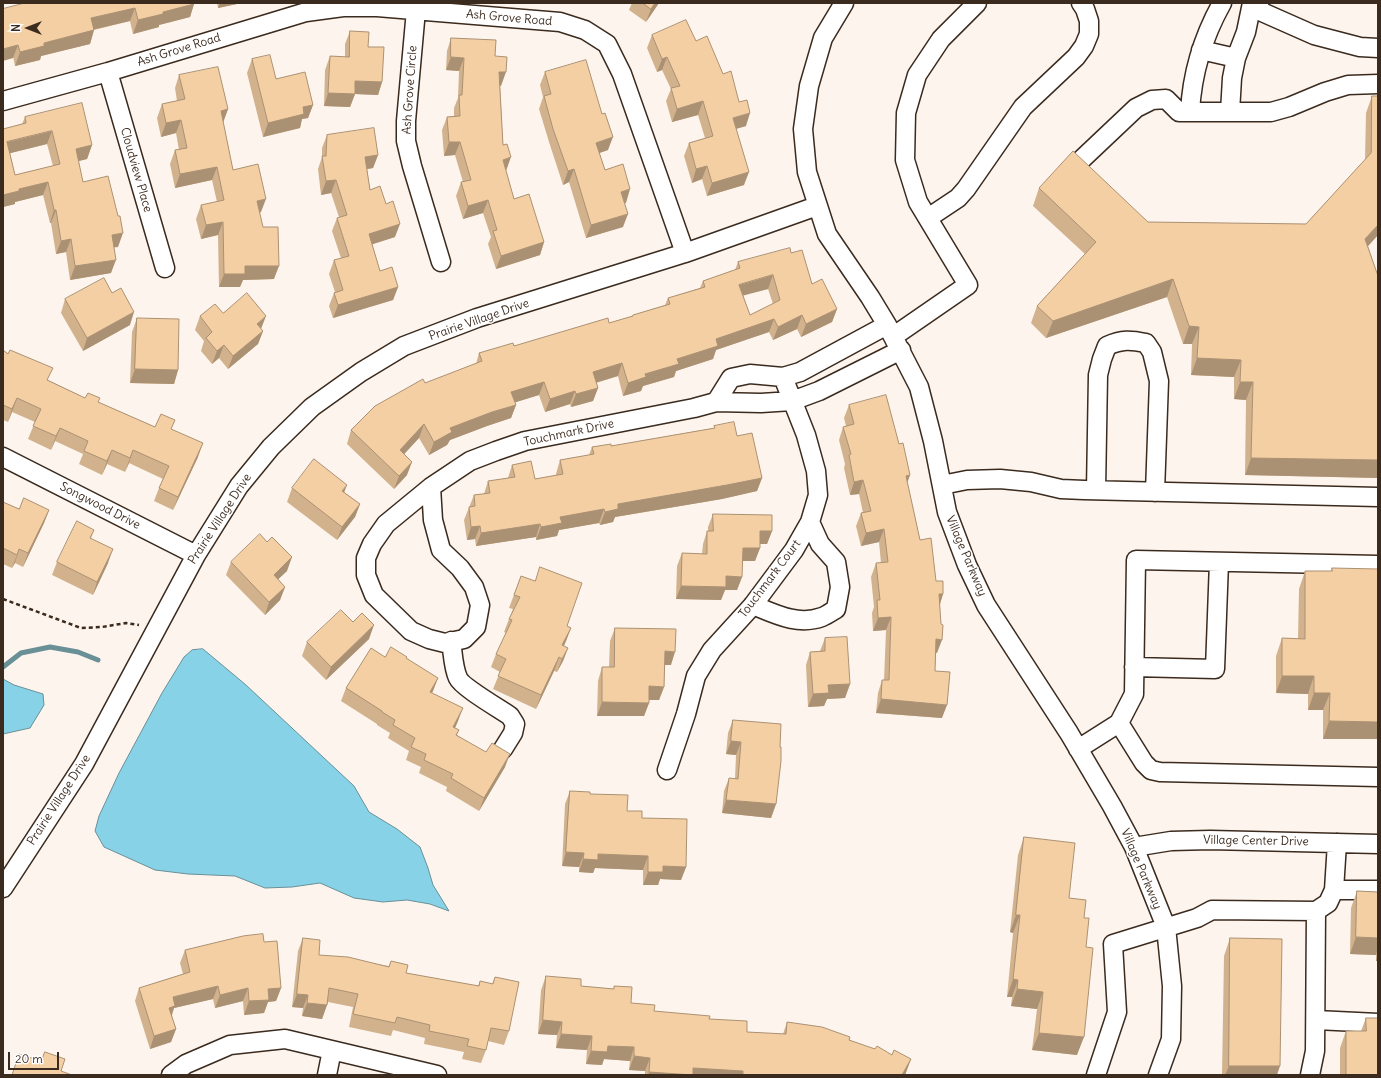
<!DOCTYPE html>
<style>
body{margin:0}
#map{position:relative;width:1381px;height:1078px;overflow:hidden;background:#fdf5ed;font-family:Delius,sans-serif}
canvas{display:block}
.frame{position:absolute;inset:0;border:4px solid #3b2a1e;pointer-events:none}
.north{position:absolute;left:8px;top:8px;width:40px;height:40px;-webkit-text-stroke:3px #fff;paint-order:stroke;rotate:270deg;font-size:11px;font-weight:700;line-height:16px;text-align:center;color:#3b2a1e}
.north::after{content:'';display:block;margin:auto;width:14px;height:18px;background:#3b2a1e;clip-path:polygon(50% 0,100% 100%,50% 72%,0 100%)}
.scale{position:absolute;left:8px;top:1052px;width:51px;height:18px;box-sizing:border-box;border:2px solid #3b2a1e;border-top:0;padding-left:5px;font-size:12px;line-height:14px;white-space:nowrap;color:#3b2a1e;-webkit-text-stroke:3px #fff;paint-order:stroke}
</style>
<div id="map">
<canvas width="1381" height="1078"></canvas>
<div class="frame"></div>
<div class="north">N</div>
<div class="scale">20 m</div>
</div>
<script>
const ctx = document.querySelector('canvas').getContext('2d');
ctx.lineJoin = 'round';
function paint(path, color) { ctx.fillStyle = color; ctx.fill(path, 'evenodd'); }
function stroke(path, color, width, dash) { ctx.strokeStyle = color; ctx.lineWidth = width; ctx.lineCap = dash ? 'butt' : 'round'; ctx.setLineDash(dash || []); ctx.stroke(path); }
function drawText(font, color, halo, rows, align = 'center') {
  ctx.font = font + ' Delius,sans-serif'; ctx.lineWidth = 3; ctx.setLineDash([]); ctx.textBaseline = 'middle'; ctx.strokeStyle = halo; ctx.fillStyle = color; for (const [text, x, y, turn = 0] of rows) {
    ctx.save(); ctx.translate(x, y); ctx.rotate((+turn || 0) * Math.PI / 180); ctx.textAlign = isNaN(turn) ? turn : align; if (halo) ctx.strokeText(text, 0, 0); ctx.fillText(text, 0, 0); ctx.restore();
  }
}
const water = new Path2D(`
 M203 649 246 685 354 786 369 812 397 829 420 847 428 868 433 885 449 911 430 904 407 900 383 902 354 898 320 883 292 887 265 888 235 876 188 874 155 870 104 847 95 831 99 816 119 773 162 693 184 657 192 650Z
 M3 679 14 685 43 694 44 705 30 728 3 734Z`);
paint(water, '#87d2e7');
stroke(water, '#698f97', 1);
stroke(new Path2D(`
 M3 667 21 653 50 647 78 652 98 660`), '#698f97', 5);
const minor = new Path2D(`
 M844 3 823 38 809 86 803 129 807 172 827 234 870 297 887 325 919 387 933 441 947 512 967 565 986 605 1069 733 1112 806 1134 847 1166 927 1172 986 1171 1039 1158 1075
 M1257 3 1262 12 1314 35 1360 47 1378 48
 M416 10 406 121V141L412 166 441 262
 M1201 50 1236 58
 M108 72 165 268
 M3 101 108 72 306 12 343 7H377L560 22 585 30 607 44 622 74 685 253
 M1190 112C1192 73 1203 37 1222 3
 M1230 112 1232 78 1236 58 1246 32 1252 3
 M1081 160 1136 108 1152 100 1166 99 1179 112H1271L1289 107 1325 92 1348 85 1378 84
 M928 218 958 198 966 189 1023 107 1076 57 1084 46 1089 34V21L1085 9 1081 3
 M894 336 968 285 918 202 905 160 906 113 917 75 941 39 977 3
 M716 402 731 378 750 374 783 377 800 372 887 325
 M3 457 196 555
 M942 485 967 480 1000 479 1031 482 1061 489 1084 490 1378 497
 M431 487 433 520 441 550 460 568 474 587 480 605 476 627 464 639 445 643 429 639 411 631 374 595 366 575V558L372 544 386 524 431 487 470 461 496 451 525 441 694 408 716 402 761 403 792 401 819 391 901 350
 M1096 490 1098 375 1102 359 1107 346C1122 339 1131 340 1146 343L1152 352 1159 381 1155 492
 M753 605C775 614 798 626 822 617 827 615 831 612 836 609L840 587 836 562 820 544 810 522
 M451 641C453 653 453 667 458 678 462 687 500 709 510 716L515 724 513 733 503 749
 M1134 667 1215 669 1219 562
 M1119 723 1134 694 1136 560 1378 565
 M1078 749 1119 723 1144 763 1151 770 1160 772 1378 777
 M667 770 686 714 696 676 712 650 753 605 794 550 810 522 818 495 816 471 806 435 783 377
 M1134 847 1171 841 1210 840 1378 844
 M3 888 84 764 196 555 239 486 271 447 312 407 361 372 404 346 477 318 685 253 817 206
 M1334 890 1337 843
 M1316 1020 1378 1023
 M171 1075 186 1064 230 1045 285 1039 437 1075
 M327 1075 332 1050
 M1096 1075 1117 1012 1113 944 1197 918 1212 910 1316 911 1328 903 1334 890H1378
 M1310 1075 1315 1051 1316 911`);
stroke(minor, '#3b2a1e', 21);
stroke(new Path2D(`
 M3 599 81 628 102 627 126 623 139 625`), '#3b2a1e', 2.5, [4, 3]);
stroke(minor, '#fff', 18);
paint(new Path2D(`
 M217 3H237V4L218 8Z
 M632 3H659L646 22 629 10Z
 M194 4 190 17 159 25V27L133 34 130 21 94 30 90 44 41 56 40 60 15 66 3 9Z
 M350 31 368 47 382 82 378 95 355 94 350 107 324 106 325 70 330 56 345 57V44Z
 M652 35 696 41 746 126 736 129 744 185 707 196 702 179 692 183 684 156 689 143 705 138 698 115 672 122 666 101 671 89 662 70 657 72 647 48Z
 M451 38 495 56 501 86 500 85 503 145 506 171 514 199 544 242 540 255 496 269 488 244 491 237 483 213 463 219 456 196 461 182H463L455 155 444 156 442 130 447 117 454 116V108L458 98 459 71 446 70 447 51Z
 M252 59 276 79 313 105 308 118 302 119 300 128 263 137 247 73Z
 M545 72 608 150 599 153 605 170 626 203H624L623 227 586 238 569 182 563 185 549 142 539 109 543 97 540 85Z
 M179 75 228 109 223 122 233 170 261 212 259 213 274 279 243 280 240 287H219L218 235 201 239 196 219 201 205 217 202 212 180 175 188 170 164 175 150H179L176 133 161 137 157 118 162 104 177 101 175 88Z
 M1372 96H1378V235L1368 246 1378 276V478L1245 475 1246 400 1234 399V377L1191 375 1192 344H1183L1167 297 1046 338 1031 323 1037 306 1085 254 1033 206 1039 188 1148 222 1306 224 1365 160 1366 113Z
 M25 117 92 145 87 159 78 161 83 182 118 247H114L111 273 70 280 66 252 56 254 51 223H50L43 195 15 202V204L3 207V129L22 124ZM47 144 53 166 15 175 10 153Z
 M327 135 378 155 373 168 367 169 370 190 395 237 372 244 380 271 398 287 393 300 333 318 329 306 334 293 335 292 329 274 334 260 341 258 332 231 337 218 339 217 331 193 321 195 318 169 322 157V148Z
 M791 253 812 284 837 309 832 322 801 337 797 329 773 340 769 332 716 350 713 359 676 371 674 377 643 386 641 391 623 396 618 376 596 383 598 388 593 401 571 407 570 404 545 412 539 395 515 402 516 405 511 418 487 426 450 440 447 445 429 455 419 438 404 454 407 475 394 489 347 444 351 430 425 383 476 364 479 353 514 346 609 323 632 316 633 315 665 305 668 298 700 288 703 281 735 270 738 262ZM768 289 773 304 750 315 743 295Z
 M65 299 130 325 83 351 61 313Z
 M200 316 261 329 263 331 258 344 228 369 219 358 212 364 201 351 204 341 195 330Z
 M137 318 178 370 174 384 130 383 132 332Z
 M3 350 48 380 85 398 98 402 155 427 171 429 198 457 173 510 154 501 159 488 163 479 129 463 125 472 107 464 102 475 79 464 83 454 55 441 51 450 28 439 35 422 12 412 8 422 3 420Z
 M849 405 899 444 910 475 907 482 920 540 936 581 943 594 940 604 937 653H936L935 671 942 718 876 713 878 693 882 680H884L886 630 873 631 872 613 874 607 871 577 876 563H881L879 542 861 546 856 526 861 513H863L859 494 850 495 844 468 845 464 839 440 843 427 846 426 844 418Z
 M714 426 737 436 762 478 757 491 722 499 615 517 613 522 600 525 599 523 559 530 557 536 536 540V537L476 546 475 539 467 540 464 520 474 495 484 494 488 481 508 478 512 465 535 479 556 475V474L560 460 589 455 592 447 611 446 714 428Z
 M292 488 344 492 360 504 355 517 337 540 287 502Z
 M3 502 19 509 49 510 44 523 23 567 15 563 12 568 3 564Z
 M713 514 772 531 767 544H760V548L755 561H742V577L737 590H725L721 600 676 599 677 566 682 553 702 554 703 544 707 531H708V527Z
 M94 530 91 538 108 563 93 595 52 575 57 562Z
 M231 562 287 571 278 579 285 587 280 600 265 615 226 575Z
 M1332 568 1378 739H1323V710H1308V694L1276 693V656L1282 638 1298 639 1299 589 1305 571H1331Z
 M521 576 567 626 571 628 564 646 568 648 563 661 557 672 554 671 536 709 493 689 500 672 491 667 496 654 506 633 504 632 509 619 513 609 509 608Z
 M615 628 671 665H665L664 687 659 700H649V703L644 716H597L598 681 602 667H609L610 641Z
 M825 638 850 684 845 698 827 699 824 706 808 707 806 665 810 652 820 651Z
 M369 639 326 680 302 656 307 642Z
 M385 657H407L406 659 438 678 432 693 458 721 455 728 459 730 457 735 505 767 479 811 446 791 447 787 419 773 421 767 406 760 409 751 388 738 390 733 377 725V724L341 701 346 688Z
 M733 720 780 747 776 804 771 818 722 813 724 791 729 778 735 779 736 755 726 754 728 733Z
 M570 791 590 794 642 818 686 867 681 880 660 879 658 885H643V870L595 868 593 873 579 872V867L562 866 565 804Z
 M1024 837 1069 898 1084 918 1086 947 1077 1055 1032 1050 1037 1009 1011 1006 1012 997H1007L1013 933 1010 932 1018 855Z
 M1357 891 1378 892V961H1376V955L1350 954 1351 908Z
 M303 938 319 955 389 966 391 961 406 973 478 986 480 981 492 984 495 977 509 1031 504 1045 488 1041 486 1050 481 1063 462 1059 464 1052 424 1044 425 1038 393 1030 391 1036 349 1027 353 1007 328 1002 327 1005 322 1019 302 1016 303 1008 292 1007 298 951Z
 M1230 938 1277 1075H1222L1224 956Z
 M264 942 281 988 276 1001 268 1002 264 1013 244 1015 243 1001 215 1008 213 999 174 1008 172 1016 176 1029 171 1042 150 1049 135 1001 139 988 183 974 180 963 185 950Z
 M546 976 581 986 614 989V986L631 1003 654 1011 709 1019 747 1032 783 1034 787 1022 849 1040 892 1055 911 1059 905 1075H645V1071L629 1070 630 1061 604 1059 602 1065 586 1064 587 1050 556 1048 557 1035 538 1034 541 990Z
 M1366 1018 1378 1075H1340V1048L1346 1031H1361Z`), '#d2b28d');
paint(new Path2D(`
 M220 3H237V4L218 8Z
 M655 3H659L646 22 651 9Z
 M194 4 190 17 159 25V27L133 34 138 20 163 12Z
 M135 8 130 21 87 31 91 18Z
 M94 30 90 44 41 56 40 60 15 66 20 52 44 43Z
 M18 45 13 58 3 61V49Z
 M451 57 464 58 459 71 446 70Z
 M667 57 662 70 657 72 662 59Z
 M499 72H506L501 86 495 85Z
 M355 81 382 82 378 95 355 94 350 107 324 106 328 93Z
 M703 101 698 115 672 122 677 109Z
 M313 105 308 118 302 119 300 128 263 137 268 123 303 107Z
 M228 109 223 123 221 111Z
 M750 113 746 126 728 131 733 118Z
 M181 120 176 133 161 137 166 123Z
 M52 131 47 144 3 155 7 142Z
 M613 137 608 150 591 156 596 143Z
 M449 142H460L455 155 444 156Z
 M92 145 87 159 71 163 76 149Z
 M378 155 373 168 361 170 365 157Z
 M511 157 506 171 503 160Z
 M707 166 702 179 692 183 696 169Z
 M217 167 212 180 175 188 180 174Z
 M574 169 569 182 563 185 568 171Z
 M749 172 744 185 707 196 712 183Z
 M336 180 331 193 321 195 326 181Z
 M48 182 43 195 15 202V204L3 207V195L19 189Z
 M630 189 626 203 616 206 621 192Z
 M266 199 261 212 252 214 257 201Z
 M488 200 483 213 463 219 468 206Z
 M54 210H56L51 223H50Z
 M628 214 623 227 586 238 591 225Z
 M223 222 218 235 201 239 206 225Z
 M400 224 395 237 364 247 369 234Z
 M1378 225V235L1359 256 1365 239Z
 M123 233 118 247 108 248 112 235Z
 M71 239 66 252 56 254 61 241Z
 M544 242 540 255 496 269 501 256Z
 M116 260 111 273 70 280 75 266Z
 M245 266H279L274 279 243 280 240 287H219L224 274Z
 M773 275 768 289 734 298 739 285Z
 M1173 279 1167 297 1046 338 1053 321Z
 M398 287 393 300 333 318 338 305Z
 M837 309 832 322 801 337 806 324Z
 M134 312 130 325 83 351 87 338Z
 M802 315 797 329 773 340 778 327Z
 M266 316 261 329 257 324Z
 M774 319 769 332 716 350 713 359 676 371 674 377 643 386 641 391 623 396 628 383 645 374 677 359 716 339Z
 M1189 326 1199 327 1192 344H1183Z
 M263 331 258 344 228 369 233 356Z
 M224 345 219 358 212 364 217 351Z
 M1197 358 1241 360 1234 377 1191 375Z
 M622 363 618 376 588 385 593 372Z
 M135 369 178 370 174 384 130 383Z
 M544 382 539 395 507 405 511 392Z
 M1240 382H1253L1246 400 1234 399Z
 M598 388 593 401 571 407 576 394Z
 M575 391 570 404 545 412 550 399Z
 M17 398 12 412 8 422 12 409Z
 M516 405 511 418 487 426 450 440 447 445 429 455 434 442 450 428 492 412Z
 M424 424 419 438 395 464 400 450Z
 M60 428 55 441 51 450 56 436Z
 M203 443 198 457 173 510 178 497Z
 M112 450 107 464 102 475 107 461Z
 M133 450 129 463 125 472 130 458Z
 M1251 458 1378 460V478L1245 475Z
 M412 462 407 475 394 489 399 476Z
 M910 475 905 489 906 476Z
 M762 478 757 491 722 499 615 517 613 522 600 525 605 512 618 504Z
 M863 480 859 494 850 495 854 482Z
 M347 485 342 498V491Z
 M360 504 355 517 337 540 342 527Z
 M604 509 599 523 559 530 557 536 536 540 541 527 560 517Z
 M49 510 44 523 23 567 28 553Z
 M540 524 536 537 476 546 481 533Z
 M480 526 475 539 467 540 471 527Z
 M884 529 879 542 861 546 866 533Z
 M760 531H772L767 544H756Z
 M743 548H760L755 561H738Z
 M19 549 15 563 12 568 17 555Z
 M113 549 108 563 93 595 97 582Z
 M292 557 287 571 269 588 274 575Z
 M726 576 742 577 737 590H725L721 600 676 599 681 586Z
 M285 587 280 600 265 615 269 602Z
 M939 594H943L939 607Z
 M891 617 886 630 873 631 878 618Z
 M374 625 369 639 326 680 331 667Z
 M571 628 566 641 558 658 562 645Z
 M936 639 942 640 937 653 932 652Z
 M568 648 563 661 557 672 562 659Z
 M665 651 675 652 671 665H660Z
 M559 657 554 671 536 709 541 695Z
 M1282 676H1314L1308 694 1276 693Z
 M438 678 433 691 425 705 430 692Z
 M850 684 845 698 827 699 824 706 808 707 813 694 828 685Z
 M649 686 664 687 659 700H644Z
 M1314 693H1330L1323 710H1308Z
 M881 699 947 705 942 718 876 713Z
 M602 702 649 703 644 716H597Z
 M463 708 458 721 449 741 453 727Z
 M1329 721 1378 722V739H1323Z
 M731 741 741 742 736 755 726 754Z
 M510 754 505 767 479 811 484 798Z
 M726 800 776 804 771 818 722 813Z
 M566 852 584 853 579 867 562 866Z
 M598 854 648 856 643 870 595 868 593 873 579 872 583 859Z
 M663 866 686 867 681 880 660 879 658 885H643L648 872Z
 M1016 915H1020L1013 933 1010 932Z
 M1356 937 1378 938V948L1376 955 1350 954Z
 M1378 954V961H1376Z
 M1013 979 1018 980 1012 997H1007Z
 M218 986 213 999 174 1008 170 1019 164 1021 173 997Z
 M248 988 243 1001 215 1008 220 995Z
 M281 988 276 1001 268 1002 264 1013 244 1015 249 1001 268 989Z
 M1017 989 1043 992 1037 1009 1011 1006Z
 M297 994 308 995 303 1008 292 1007Z
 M307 1003 327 1005 322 1019 302 1016Z
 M543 1020 562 1022 557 1035 538 1034Z
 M176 1029 171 1042 150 1049 154 1036Z
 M1039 1033 1084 1037 1077 1055 1032 1050Z
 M561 1034 592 1036 587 1050 556 1048Z
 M608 1046 634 1047 630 1061 604 1059 602 1065 586 1064 591 1051Z
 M634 1056 650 1058 645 1071 629 1070Z
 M911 1059 905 1075H902Z
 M1229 1066H1280L1277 1075H1225Z
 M693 1068H709L743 1071 742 1075H648L649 1072Z`), '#ab9173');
const building = new Path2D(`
 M25 3H194V4L163 12V14L138 20 135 8 91 18 94 30 44 43V46L20 52 18 45 3 49V9Z
 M643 3H655L651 9Z
 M686 20 696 41 707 36 723 74 731 71 739 102 747 100 750 113 733 118 749 172 712 183 707 166 696 169 689 143 713 136 703 101 677 109 671 88 680 86 667 57 662 59 652 35Z
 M350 31 369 32 368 47H384L382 82 355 81V94L328 93 330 56 349 57Z
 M451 38 496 40 495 56 507 57 506 72H499L503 145 507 144 511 157 503 160 514 199 529 194 544 242 501 256 493 231 497 230 488 200 468 206 461 182 471 180 460 142H449L447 117 460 116 459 95H462L464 58 451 57Z
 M270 55 276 79 305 72 313 105 303 107 304 114 268 123 252 59Z
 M586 60 602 114 605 113 613 137 596 143 605 170 623 164 630 189 621 192 628 214 591 225 574 169 568 171 553 129 544 96 551 94 545 72Z
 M218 67 228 109 221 111 233 170 258 164 266 199 257 201 263 227H278L279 266H245V274H224L223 222 206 225 201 205 224 200 217 167 180 174 175 150 187 148 181 120 166 123 162 104 185 99 179 75Z
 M1372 96H1378V225L1365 239 1378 276V460L1251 458 1253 382H1240L1241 360 1197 358 1199 327 1189 326 1173 279 1053 321 1037 306 1096 242 1039 188 1073 151 1148 222 1306 224 1371 153Z
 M82 103 92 145 76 149 83 182 108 176 118 216H120L123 233 112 235 116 260 75 266 71 239 61 241 56 210H54L48 182 19 189V191L3 195V129L26 123 25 117ZM52 131 60 164 15 175 7 142Z
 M374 128 378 155 365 157 370 190 380 186 386 204 393 201 400 224 369 234 380 271 392 267 398 287 338 305 334 293 343 290 334 260 349 256 337 218 347 215 336 180 326 181 322 156H326L327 135Z
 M790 248 791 253 802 250 812 284 822 279 837 309 806 324 802 315 778 327 774 319 716 339 718 346 677 359 679 364 645 374 646 377 628 383 622 363 593 372 598 388 576 394 575 391 550 399 544 382 511 392 516 405 492 412 450 428 452 432 434 442 424 424 400 450 412 462 399 476 351 430 375 406 423 379 425 383 482 361 479 353 513 343 514 346 608 318 609 323 633 316V315L670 304 668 298 705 287 703 281 740 268 738 262ZM773 275 780 300 750 315 739 285Z
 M104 278 112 293 121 288 134 312 87 338 65 299Z
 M247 293 266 316 257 324 263 331 233 356 224 345 217 351 206 338 212 332 200 316 215 304 223 313Z
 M137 318 179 319 178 370 135 369Z
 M3 350 8 354 10 350 53 368 47 380 85 398 88 393 100 398 98 402 155 427 161 414 175 420 171 429 203 443 178 497 159 488 169 466 133 450 130 458 112 450 107 461 84 451 88 441 60 428 56 436 33 426 41 409 17 398 12 409 3 405Z
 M886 395 899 444 903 443 910 475 906 476 920 540 931 538 936 581H943V594H939L941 624 943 625 942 640 936 639 935 671 950 672 947 705 881 699 882 680H889L891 617 878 618 877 600H880L876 563 888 562 884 529 866 533 861 513 871 511 863 480 854 482 849 455 851 454 843 427 854 424 849 405Z
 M734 422 737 436 752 433 762 478 727 485 618 504V509L605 512 604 509 560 517 562 523 541 527 540 524 481 533 480 526 471 527 469 507 475 506 474 495 490 493 488 481 515 477 512 465 531 461 535 479 563 474 560 460 594 454 592 447 611 444V446L715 428 714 426Z
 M314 459 347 485 342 491 360 504 342 527 292 488Z
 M24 498 49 510 28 553 19 549 17 555 3 548V502L19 509Z
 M713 514 772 515V531H760V548H743L742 577 726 576V587L681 586 682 553 707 554V531H713Z
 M77 521 94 530 90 538 113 549 97 582 57 562Z
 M260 534 267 542 272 537 292 557 274 575 285 587 269 602 231 562Z
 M540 567 582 583 567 626 571 628 562 645 568 648 562 659 559 657 541 695 498 676 506 659 496 654 512 620 509 619 520 597 514 595 521 576 535 581Z
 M1332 568 1378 569V722L1329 721 1330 693H1314V676H1282V638L1305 639V571H1332Z
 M341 610 353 622 362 613 374 625 331 667 307 642Z
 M615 628 676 629 675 652 665 651 664 687 649 686V703L602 702V667H614Z
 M847 637 850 684 828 685 829 693 813 694 810 652 825 651V638Z
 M391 647 407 657 406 658 438 678 430 692 463 708 453 727 459 730 456 735 486 752 492 743 510 754 484 798 451 778 453 774 424 760 426 754 411 747 415 738 393 725 395 720 382 712V711L346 688 371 648 385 657Z
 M733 720 781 724 780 747H781V761L776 804 726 800 729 778 738 779 741 742 731 741Z
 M570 791 590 792V794L628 795 627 811H642V818L687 819 686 867 663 866V872H648V856L598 854V860L583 859 584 853 566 852Z
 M1024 837 1075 843 1069 898 1086 900 1084 918H1089L1086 947 1093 948 1084 1037 1039 1033 1043 992 1017 989 1018 980 1013 979 1020 915H1016Z
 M1357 891 1378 892V938L1356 937Z
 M263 934 264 942 277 941 281 988 268 989 269 1000 249 1001 248 988 220 995 218 986 173 997 175 1006 169 1008 176 1029 154 1036 139 988 190 972 185 950 243 936Z
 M303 938 320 940 319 955 348 957 389 967 391 961 408 965 406 973 479 986 480 981 493 984 495 977 519 982 509 1031 491 1028 486 1050 467 1046 469 1039 429 1031 430 1025 397 1017 395 1023 353 1014 358 994 329 988 327 1005 307 1003 308 995 297 994Z
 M1230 938 1282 939 1280 1066H1229Z
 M546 976 581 979V986L614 989V986L632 987 631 1003 655 1005 654 1011 710 1016 709 1019 747 1021V1032L786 1034 787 1022 822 1027 850 1037 849 1040 875 1049 877 1046 892 1055 894 1050 911 1059 902 1075H743V1071L693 1068V1075L649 1072 650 1058 634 1056V1047L608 1046 607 1052 591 1051 592 1036 561 1034 562 1022 543 1020Z
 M1366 1018H1378V1075H1346V1031H1366Z
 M45 1052 65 1059 61 1071 72 1075H12L19 1054 41 1061Z`);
paint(building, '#f4cfa4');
stroke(building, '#ab9173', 1);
drawText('12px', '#3b2a1e', '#fff', [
 ["Ash Grove Road",509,18,5],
 ["Ash Grove Road",179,50,-17],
 ["Ash Grove Circle",410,90,-86],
 ["Cloudview Place",136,170,74],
 ["Prairie Village Drive",479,320,-19],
 ["Touchmark Drive",569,433,-12],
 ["Songwood Drive",100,506,27],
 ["Prairie Village Drive",220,519,-57],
 ["Village Parkway",966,556,67],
 ["Touchmark Court",770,579,-53],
 ["Prairie Village Drive",59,800,-57],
 ["Village Center Drive",1256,841,1],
 ["Village Parkway",1141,869,67]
]);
</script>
